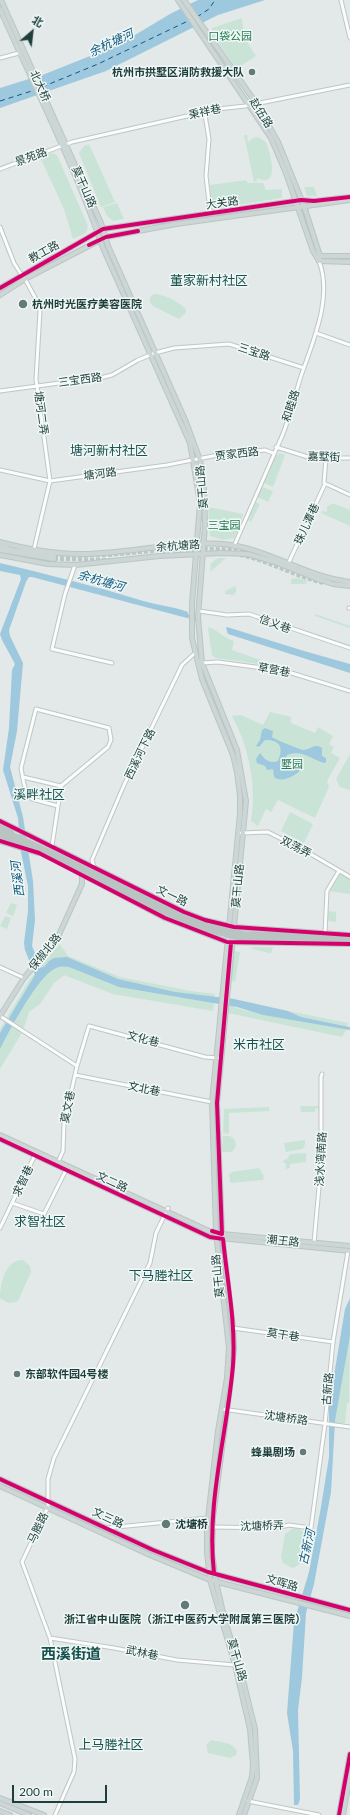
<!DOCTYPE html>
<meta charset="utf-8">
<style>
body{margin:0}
#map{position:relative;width:350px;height:1815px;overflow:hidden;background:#e2e9e8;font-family:Lato,"Noto Sans SC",sans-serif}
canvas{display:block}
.north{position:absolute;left:12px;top:12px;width:40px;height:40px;-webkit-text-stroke:3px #f0f8f6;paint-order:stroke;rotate:28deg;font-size:11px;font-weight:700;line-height:16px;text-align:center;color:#1e3e3b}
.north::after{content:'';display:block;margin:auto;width:14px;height:18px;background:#1e3e3b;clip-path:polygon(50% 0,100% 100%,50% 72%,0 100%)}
.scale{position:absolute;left:12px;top:1785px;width:95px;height:18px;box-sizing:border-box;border:2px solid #1e3e3b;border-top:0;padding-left:5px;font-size:12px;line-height:14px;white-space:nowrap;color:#1e3e3b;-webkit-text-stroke:3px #f0f8f6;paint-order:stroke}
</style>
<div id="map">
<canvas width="350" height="1815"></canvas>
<div class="north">北</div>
<div class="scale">200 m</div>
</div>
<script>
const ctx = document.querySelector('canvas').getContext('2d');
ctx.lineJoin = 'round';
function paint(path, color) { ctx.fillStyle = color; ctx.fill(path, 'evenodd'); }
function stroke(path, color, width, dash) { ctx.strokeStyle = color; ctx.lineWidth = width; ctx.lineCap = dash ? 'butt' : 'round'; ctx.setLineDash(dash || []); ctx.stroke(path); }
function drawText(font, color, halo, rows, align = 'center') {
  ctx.font = font + ' Lato,"Noto Sans SC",sans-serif'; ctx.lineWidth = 3; ctx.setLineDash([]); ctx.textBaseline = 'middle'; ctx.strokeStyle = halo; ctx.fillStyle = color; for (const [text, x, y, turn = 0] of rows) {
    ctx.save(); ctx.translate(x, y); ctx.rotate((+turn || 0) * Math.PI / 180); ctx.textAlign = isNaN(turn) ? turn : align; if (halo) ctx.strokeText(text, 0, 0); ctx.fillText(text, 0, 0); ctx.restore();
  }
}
paint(new Path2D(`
 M242 18 244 37 256 56 236 69 212 33V28Z
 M244 135H247L248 142 253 138 258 137 266 142C270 151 281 190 257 178V181L254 182Z
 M89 144 115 202 101 207 79 153 84 146Z
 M53 153 57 155 88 226 86 233 73 239 64 209 40 157Z
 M246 180 248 183H263L266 190 282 189V198L211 209 210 185Z
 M304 187H314L317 196H307Z
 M117 203 124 219 113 221 107 216 103 207Z
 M154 294C163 294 181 302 186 310L185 314 179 319 153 306 150 302V297Z
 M280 453 285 455 273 487 264 483V480L276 456Z
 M262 487 273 491 268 502 257 497Z
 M256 502 260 504 251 522 248 520Z
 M331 504H335L350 510V526L321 513 322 511 327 512V507Z
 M208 507 243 514 240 525 234 538 223 540 210 536Z
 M218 558H226L210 572 211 563Z
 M297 578 307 581 306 584H291V579Z
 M236 586V592L234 595 225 594V591Z
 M315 614 350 626V628L315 616Z
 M208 627C219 630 221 637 234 641L232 650 260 660 259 664 216 658 212 655Z
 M270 712 291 717V723L315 733 318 727 333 736 329 744 334 747 331 753 340 758 327 781 329 787 315 818 278 800 271 812 266 809 258 826 251 821C257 787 249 747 232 716L241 715 263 725Z
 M350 754V790L340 787 336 779Z
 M290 812 313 824 304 843 281 831Z
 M341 872 350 878V894L329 891Z
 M11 903 17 905 13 916 6 913Z
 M328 911 336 912V922L327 921Z
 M5 916 11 918 7 929 0 926Z
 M60 944 68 956 120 977 191 991 215 994 213 1011 113 994 64 975 54 983 40 1004 29 1012 23 1031 0 1069V1029L30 979Z
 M253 947H273L271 953H269L249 948Z
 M234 951 240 952 235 982 230 980Z
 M228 997 234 999 233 1007 263 1015 347 1029 342 1037 228 1013 226 1011Z
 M288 1011 348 1023 347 1026 301 1017Z
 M300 1106H318L319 1108 315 1109V1112H301Z
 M269 1107V1111L229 1113V1134L223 1133 224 1109Z
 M223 1136H230L235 1140 236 1146 232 1152H222Z
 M305 1140V1144L303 1149 286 1152 284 1143Z
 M306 1153V1162L290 1164V1168L286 1169V1163H283L284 1160 287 1159 290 1154Z
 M259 1168 264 1176 263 1180 230 1183 229 1174 232 1172Z
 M23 1260 30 1266 31 1272 18 1301C10 1304 7 1303 0 1298 0 1285 5 1259 23 1260Z
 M350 1336 349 1403H347L345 1423 335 1424V1421Z
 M293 1528C315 1527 308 1566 292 1568L283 1563 281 1557 285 1534Z
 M211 1740C220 1742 233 1742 237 1751L236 1755 230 1758 208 1753 206 1745Z`), '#c9e4d7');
paint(new Path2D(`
 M198 0H265L218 15 106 71 0 108V88L45 74 120 44 170 14Z
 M0 563C47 574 94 586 140 600 156 605 172 606 188 612L187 618 32 577H29L26 582 9 630 10 636 23 663 17 731 10 767 23 817 33 881 35 920 32 946 41 968 45 966 49 961 54 958 67 957 118 979 175 992 234 999 288 1011 301 1017 350 1027V1030L263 1015 237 1007 119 987 69 967C63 966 59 966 54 969 37 978 9 1031 0 1049V1033L35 975 25 950 24 943 28 911V886L21 852 18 818 3 770 9 728 12 670 15 664 2 640 0 634 21 579 20 575 0 571Z
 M227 627 304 651 350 664V673L228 634 226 628Z
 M265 728 273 731 272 737C274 739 301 750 304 750 312 749 314 743 322 748V756L326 758V762L324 763C312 759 301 749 287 755L286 760 299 768V772C291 777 283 783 274 777L273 769 267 770 265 766 257 763 256 759 260 753C265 760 270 764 278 761 284 747 280 740 265 740L259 747 256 746 260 740 262 730Z
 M350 1298V1336L335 1421 331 1492 314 1584 306 1613 302 1677 298 1710 300 1799 298 1805H294L293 1751 287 1713 294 1622 309 1572 321 1507 329 1457V1406L345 1309Z`), '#9dc8dd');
stroke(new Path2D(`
 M183 614 196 619`), '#9dc8dd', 3.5);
stroke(new Path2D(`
 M197 17 209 9 215 0
 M42 87 98 64 190 20
 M0 101 35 90`), '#115980', 1, [5, 4]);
stroke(new Path2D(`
 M162 554 184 552 197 553
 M240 555C270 561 295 577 324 583
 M262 555 276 561
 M54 556 108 555 186 548 248 550
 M54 559 110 560
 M308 573 340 583`), '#bbc7c5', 4, [4, 2]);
const minor = new Path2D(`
 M341 0 350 38
 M0 58 19 53
 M205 115 209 139 206 176 210 210
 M0 169 72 142 218 109 245 106 350 85
 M0 227 14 263 21 274
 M25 279 38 303 40 311 36 379 50 481 34 549
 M316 333 350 345
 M0 391 104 377 112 375 138 360 155 353 174 348 229 344 304 368
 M276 447 311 458H350
 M326 458 324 483 350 495
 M0 470 50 481 167 465 223 454 265 450 273 453
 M234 546C249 511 264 477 279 443 289 422 294 398 301 376 313 341 333 297 319 261
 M288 564 325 484
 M75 565 65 594 52 649 112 663
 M349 608H350
 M199 611 227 615 249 614 350 648
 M201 663 218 662 285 671 350 691
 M23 777 61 786 108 747 111 740 109 728 36 709 21 768C23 778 24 792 32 799L58 806
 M241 833 268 832 309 853 350 877
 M52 846 61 786
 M94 867 92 860 124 785 182 665 195 653
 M325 933 327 891 339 871
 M0 967 24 978
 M0 1016 77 1066
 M75 1075 212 1102
 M58 1162 63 1151 64 1124 77 1066 89 1026 205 1057 218 1058
 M12 1203 44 1214 66 1170
 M0 1228 35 1155
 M314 1243 321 1165V1077L322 1074
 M233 1328 333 1342
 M222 1409 350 1427
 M212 1527 276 1528 289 1525 311 1528 325 1424 333 1342 348 1251
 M107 1528 208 1518
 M50 1638 114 1648 177 1660 235 1665
 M248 1801 319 1815
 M55 1815 74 1772 75 1759 50 1638 22 1562 48 1507V1479L54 1458 150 1263 156 1233 168 1208`);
const major = new Path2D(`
 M1 0 101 223 108 246 186 422 200 460 204 488 205 525 198 617 202 663 237 750 246 801 217 1103 222 1234 233 1328 234 1349 231 1380 213 1517 212 1552 216 1582 225 1621 239 1664 255 1729 257 1778 244 1815
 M178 0 271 138 286 173 313 251 319 261
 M184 0 256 103 278 142 304 206 320 256 319 260
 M0 9C35 88 75 166 103 248L190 443 200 503 192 604V638L202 679 233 755 237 772 240 796V814L212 1102 216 1232 229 1348 227 1378 218 1431 207 1527V1552L210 1580 235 1665 250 1729 253 1765 252 1777 239 1815
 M320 256H350
 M319 261 350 262
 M0 288 103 229 301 200 314 201 350 197
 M0 295 25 279 106 237 176 224 350 200
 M0 542C26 549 54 554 81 554 128 554 176 540 223 544 268 548 305 577 350 582
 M0 546 12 550 54 556
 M0 550 54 559
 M0 555 48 564 75 565 159 556 222 553 248 554 275 562 315 578 333 584 350 586
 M0 821 184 912 205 920 234 927 350 935
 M0 841 38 853
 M85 876 165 918 227 942 350 944
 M0 1016 24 978 57 939 82 884V874
 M0 1135 209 1231 222 1234 350 1246
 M0 1139 210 1237 350 1251
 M0 1479 153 1550 208 1572 350 1610
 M0 1486 150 1555 210 1580 350 1616
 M0 1798 44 1815
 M0 1803 29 1815
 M0 1811 10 1815
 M339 1815 350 1754
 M343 1815 350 1775`);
const highway = new Path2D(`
 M0 825 11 832
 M0 829 107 879
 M0 834 105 883
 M3 838 11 844`);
stroke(minor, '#bfc6c5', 5);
stroke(major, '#bbc5c5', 6);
stroke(highway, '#bbc5c5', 6);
stroke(minor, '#fbfcfc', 3);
stroke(major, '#ccd6d5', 4);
stroke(highway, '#b8c3c2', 4.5);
const highwayBridge = new Path2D(`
 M107 879C151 901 194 924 243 934L350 937
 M105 883C150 905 193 929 242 938L350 941`);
stroke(highwayBridge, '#bbc5c5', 6, []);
stroke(highwayBridge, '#b8c3c2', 4.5);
stroke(new Path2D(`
 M89 245 106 237 138 231
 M0 288 103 229 301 200 314 201 350 197
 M0 821 184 912 205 920 234 927 350 935
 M0 841 39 853 165 918 227 942 350 944
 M0 1139 210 1237 223 1239C227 1280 236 1323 233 1365 227 1435 206 1503 214 1573
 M212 1231 222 1234 217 1103 231 943
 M0 1479 153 1550 208 1572 350 1610
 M339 1815 350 1754`), '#d6006c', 4);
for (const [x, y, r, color] of [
 [252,72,4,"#637a78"],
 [23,304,5,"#637a78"],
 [17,1374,4,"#637a78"],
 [303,1452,4,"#637a78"],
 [166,1524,5,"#637a78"],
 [185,1605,5,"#637a78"]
]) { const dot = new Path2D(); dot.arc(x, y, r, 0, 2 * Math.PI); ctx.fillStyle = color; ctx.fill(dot); stroke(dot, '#f0f8f6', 1.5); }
drawText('11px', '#237955', '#f0f8f6', [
 ["口袋公园",230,36],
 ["三宝园",224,525],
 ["墅园",292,764]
]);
drawText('bold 11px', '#1e3e3b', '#f0f8f6', [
 ["杭州市拱墅区消防救援大队",244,72,"right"],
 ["杭州时光医疗美容医院",32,304],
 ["东部软件园4号楼",25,1374],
 ["蜂巢剧场",295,1452,"right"],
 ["沈塘桥",175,1524],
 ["浙江省中山医院（浙江中医药大学附属第三医院）",185,1619,"center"]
], 'left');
drawText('11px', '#1e3e3b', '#f0f8f6', [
 ["北大桥",40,86,65],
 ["秉祥巷",205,112,-12],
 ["赵伍路",261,113,58],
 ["景苑路",31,157,-20],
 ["莫干山路",84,187,66],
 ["大关路",222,203,-8],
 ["教工路",44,252,-29],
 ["三宝路",254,352,18],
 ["三宝西路",80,380,-8],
 ["和睦路",291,406,-72],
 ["塘河二弄",41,413,82],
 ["贾家西路",237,454,-7],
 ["嘉墅街",324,457,2],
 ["塘河路",100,474,-7],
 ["莫干山路",202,487,-95],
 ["珠儿潭巷",307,524,-65],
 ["余杭塘路",178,546,-4],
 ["信义巷",275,624,20],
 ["草营巷",274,670,10],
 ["西溪河下路",140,754,-64],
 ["双荡弄",296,847,27],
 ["莫干山路",238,886,-85],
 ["文一路",172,896,26],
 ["保俶北路",45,952,-51],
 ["文化巷",143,1039,15],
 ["文北巷",144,1089,11],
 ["莫文巷",68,1107,-79],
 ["浅水湾南路",321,1159,-87],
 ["求智巷",23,1181,-64],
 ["文二路",112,1182,25],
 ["潮王路",283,1241,6],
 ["莫干山路",218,1276,-96],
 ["莫干巷",283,1335,9],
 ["古新路",328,1389,-85],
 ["沈塘桥路",286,1418,8],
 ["文三路",108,1518,25],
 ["沈塘桥弄",262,1526,-2],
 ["马塍路",38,1528,-64],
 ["文晖路",282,1583,16],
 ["武林巷",142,1653,11],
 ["莫干山路",237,1660,74]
]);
drawText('italic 12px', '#115980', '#f0f8f6', [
 ["余杭塘河",111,43,-25],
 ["余杭塘河",101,581,16],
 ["西溪河",18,879,-97],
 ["古新河",307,1547,-77]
]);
drawText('13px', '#18524f', '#f0f8f6', [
 ["董家新村社区",209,281],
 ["塘河新村社区",109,451],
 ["溪畔社区",39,795],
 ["米市社区",259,1045],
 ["求智社区",40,1222],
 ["下马塍社区",161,1276],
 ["上马塍社区",111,1745]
]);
drawText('bold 15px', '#18524f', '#f0f8f6', [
 ["西溪街道",71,1654]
]);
</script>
